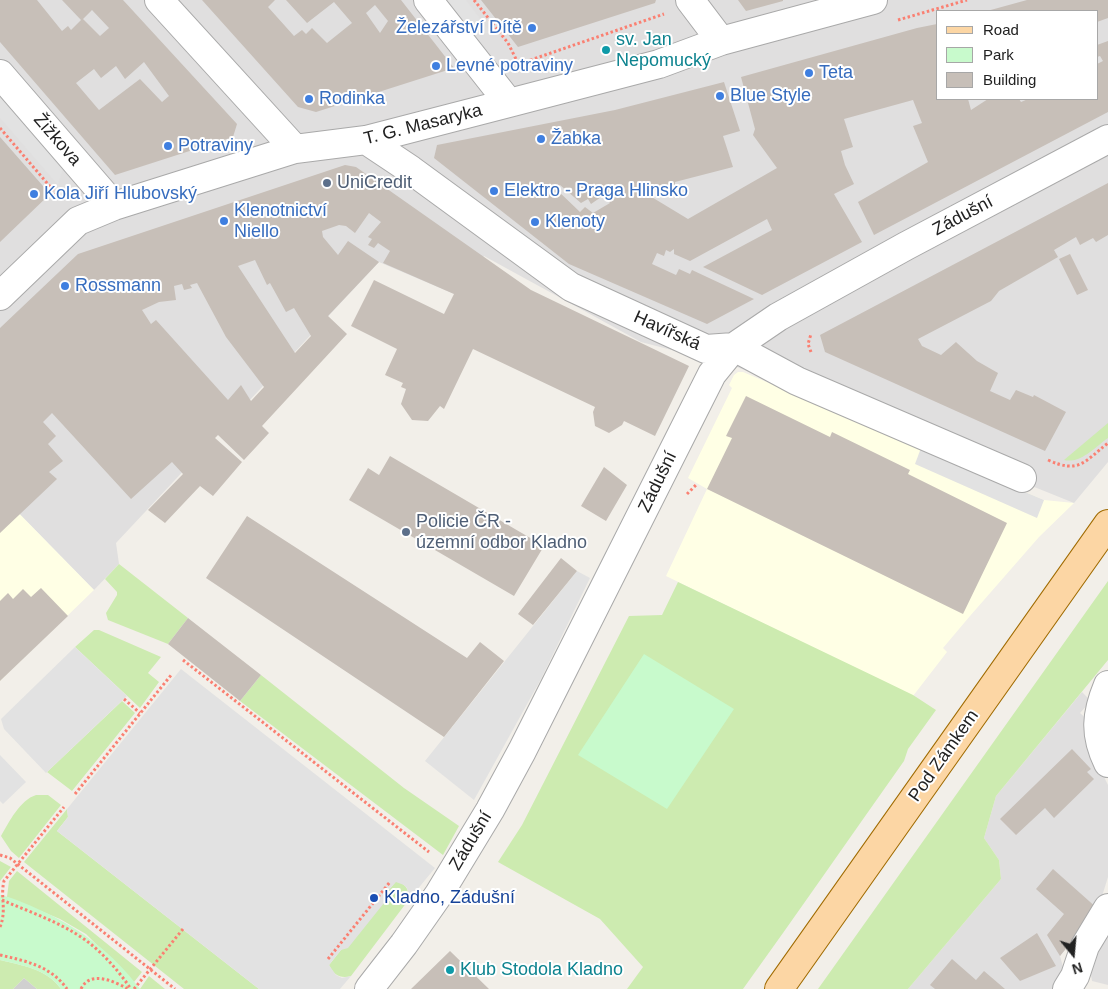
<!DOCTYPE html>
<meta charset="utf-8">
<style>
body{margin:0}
#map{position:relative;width:1108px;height:989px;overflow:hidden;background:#f2efe9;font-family:Arial,sans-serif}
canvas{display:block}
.legend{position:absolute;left:936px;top:10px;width:162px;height:90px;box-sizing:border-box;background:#fff;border:1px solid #a7a7a7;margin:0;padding:6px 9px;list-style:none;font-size:15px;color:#222}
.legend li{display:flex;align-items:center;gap:10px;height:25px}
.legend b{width:25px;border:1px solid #a7a7a7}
.north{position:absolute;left:1048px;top:929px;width:50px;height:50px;-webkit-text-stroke:4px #fff;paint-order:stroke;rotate:163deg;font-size:14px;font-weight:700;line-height:20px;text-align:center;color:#222}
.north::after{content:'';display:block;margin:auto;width:18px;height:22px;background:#222;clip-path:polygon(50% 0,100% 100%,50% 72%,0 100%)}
</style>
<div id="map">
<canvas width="1108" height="989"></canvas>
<ul class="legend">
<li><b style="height:6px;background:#fcd6a4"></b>Road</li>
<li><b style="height:14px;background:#c8facc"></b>Park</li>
<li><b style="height:14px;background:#c7bfb8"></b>Building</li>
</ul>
<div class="north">N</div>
</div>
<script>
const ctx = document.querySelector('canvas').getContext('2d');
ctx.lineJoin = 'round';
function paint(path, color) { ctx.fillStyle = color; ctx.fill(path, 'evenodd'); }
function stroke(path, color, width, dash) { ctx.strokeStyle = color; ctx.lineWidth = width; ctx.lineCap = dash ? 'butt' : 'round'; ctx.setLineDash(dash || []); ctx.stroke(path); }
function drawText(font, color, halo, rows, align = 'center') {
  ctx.font = font + ' Arial,sans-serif'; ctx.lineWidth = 4; ctx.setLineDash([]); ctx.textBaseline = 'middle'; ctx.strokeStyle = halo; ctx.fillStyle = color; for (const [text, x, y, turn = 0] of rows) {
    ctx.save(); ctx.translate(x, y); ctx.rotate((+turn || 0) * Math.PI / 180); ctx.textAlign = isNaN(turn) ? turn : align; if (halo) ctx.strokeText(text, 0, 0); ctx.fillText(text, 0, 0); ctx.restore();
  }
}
paint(new Path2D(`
 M0 0H1108V462L1074 503 737 367 641 342 484 256 454 294 379 262 116 543 119 564 94 590 0 494ZM937 11H1097V99H937Z
 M1082 692 1091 701 1080 713 1090 722 1089 747 1108 785V877L1098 909 1060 956 1065 974 1052 989H908L1001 879 999 860 984 838 996 796Z
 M1108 925V985L1092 981 1089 964Z`), '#e0dfdf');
paint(new Path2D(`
 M738 372H743L1044 500 1074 503 1039 537 970 616 943 648 947 652 913 696 666 576 707 489 688 478 732 388 729 385 734 375Z
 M0 494 94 590 0 681Z`), '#ffffe5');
paint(new Path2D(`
 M24 978 37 989H13Z`), '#d0d0d0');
paint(new Path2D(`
 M1108 423V438C1095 447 1081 464 1064 460Z
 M119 564 188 618 168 644 108 620 106 613 117 595V592L105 579Z
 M1108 581V660L996 796 984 838 999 860 1001 879 908 989H818Z
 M678 582 880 679 913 695 936 710 908 749 904 761C850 837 797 914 743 989H627L643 967 600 919 498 862 522 825 629 616 662 615Z
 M94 630H99L161 657 148 673 159 682 140 708 75 647Z
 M261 675 404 788 459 826 443 855 240 701Z
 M122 701 135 713 72 791 47 772Z
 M36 795H48L61 805 19 858 11 851 1 836C9 822 20 800 36 795Z
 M67 809 68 817 57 831 259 989H184L24 862Z
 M0 861 11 867 0 881Z
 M17 871 142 972 134 982 86 934 60 919 7 897 9 881Z
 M396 881C407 884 411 892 407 902L351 976C341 979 333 975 329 965Z
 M0 960C23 966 46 968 61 989H37L24 978 13 989H0Z
 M149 976 165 989H140Z`), '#cdebb0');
paint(new Path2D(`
 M644 654 734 709 667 809 578 755Z
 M0 895C14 898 27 904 40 910 81 929 113 953 140 989H61C46 968 23 966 0 960Z`), '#c8facc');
paint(new Path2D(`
 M439 0H466L491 33 466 34Z
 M0 86 65 161 58 185 0 118Z
 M921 448 1044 500 1037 518 915 464Z
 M577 571 590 578 541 679 474 800 425 761Z
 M75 647 127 696 46 773 4 729 1 719Z
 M181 669 435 868 407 902 409 896 407 888 404 885 396 882 384 895V903L348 948 341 950 329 965 336 975 342 978 351 976 340 989H259L57 831 68 817 67 809Z
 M0 755 26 782 3 804 0 801Z`), '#e2e2e2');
paint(new Path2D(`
 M0 0H37L62 31 68 26 71 30 81 20 62 0H123L237 124 233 137 115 175 0 42ZM92 10 109 28 100 36 83 19ZM144 62 169 96 162 102 140 79 99 110 76 83 94 69 101 78 116 66 125 79Z
 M202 0H275L268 7 294 36 302 30 306 34 312 28 327 43 352 23 334 2 307 23 286 0H401L454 68 316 112 298 107ZM375 5 388 21 380 33 366 13Z
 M481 0H656L655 3 518 47Z
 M738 0H783V1L746 11Z
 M1027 0H1108V18L1097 22V11H987Z
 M937 24V99H968L971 110 988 99H1019L1021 102 1028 99H1097V70H1098L1097 64 1103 61 1100 56 1097 57V45L1108 41V112L874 235 858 202 928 162 913 126 922 123 913 100 844 119 853 147 841 151 845 165 854 184 834 194 862 242 762 295 703 267 772 230 767 219 690 261 674 254V249L670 252 666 250 664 256 657 253 652 264 676 275 679 269 690 274 692 270 754 299 707 324 569 264 434 158 437 145 615 110 724 82 740 131 723 136 733 167 675 182V185L645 193 688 219 777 168 753 135 755 129 741 77 917 28ZM560 185 581 203 588 199 591 204 604 195 610 203 593 213 585 207 580 212 556 189Z
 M0 137 50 194 0 242Z
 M345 165 356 167 531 290 689 366 655 436 624 421 622 425 609 433 595 426 593 412 595 407 473 349 444 409 440 406 428 421 412 420 401 404 406 389 401 387 403 383 385 375 397 349 351 326 374 280 444 314 454 294 383 263 390 251 378 243 374 248 368 245 372 239 368 237 381 222 369 213 355 233 346 226 339 225 322 231 323 237 338 255 348 241 379 262 328 316 347 334 262 426 269 433 244 460 218 435 215 438 242 462 213 496 200 486 165 523 148 510 183 474 172 462 131 499 52 413 43 422 56 436 48 444 63 461 49 472 57 479 0 533V328L78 254ZM255 260 267 285 270 283 286 312 294 308 311 336 295 353 238 266ZM197 283 226 337 264 387 251 401 241 385 228 400 156 320 151 324 142 310 159 302 176 300 174 286 182 284 184 290 192 288 190 285Z
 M1108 183V235L1096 242 1093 238 1080 245 1076 237 1054 250 1058 257 999 291 991 301 918 339 922 346 941 355 956 342 957 343 977 361 998 373 990 391 1010 400 1016 390 1033 397 1034 395 1066 412 1045 451 825 352 820 335Z
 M1070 254 1088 290 1077 295 1059 259Z
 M746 396 830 437 832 432 910 470 908 474 1007 523 963 614 707 489 732 438 726 436Z
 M390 456 544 546 514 596 349 500 368 468 379 475Z
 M604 467 627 485 606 521 581 506Z
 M247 516 467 658 480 642 504 661 444 737 206 578Z
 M561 558 577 571 533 625 518 614Z
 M41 588 68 616 0 681V601L8 593 13 599 23 589 31 597Z
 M188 618 261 675 240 701 168 644Z
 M1072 749 1091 769 1087 772 1094 779 1054 818 1045 808 1016 835 1000 819Z
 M1053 869 1098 909 1060 956 1047 935 1064 914 1036 889Z
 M1037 933 1056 966 1020 981 1000 958Z
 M450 951 489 989H411Z
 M952 959 976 980 984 971 1005 989H935L930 985Z`), '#c7bfb8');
const minor = new Path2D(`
 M159 0 295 149
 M428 0 509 103
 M690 0 721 41
 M0 74 114 206
 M366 140 411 170 571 287 706 349 734 347 797 381 1022 478
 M0 296 78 221 114 206 295 149 366 140 509 103 659 64 721 41 873 0
 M1108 685C1096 714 1094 734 1108 763
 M369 989 404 944 439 894 490 810 522 751 712 374 734 347 778 317 906 246 1108 139
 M1067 989 1075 976 1085 946 1108 908`);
const major = new Path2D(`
 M779 989 1108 524`);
stroke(minor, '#a9a9a9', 30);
stroke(major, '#a06b00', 30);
stroke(new Path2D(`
 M474 0 508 43 516 59
 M898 20 967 0
 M516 65 664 14
 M0 128 59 197
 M811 352 808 344 811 334
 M1048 460C1079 474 1084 462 1108 443
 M687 494 697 484
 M183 660 429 852
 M124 699 140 713
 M75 794 172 674
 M0 855 10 858 175 989
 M2 900C25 910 51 919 73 932 96 945 116 967 131 989
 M0 927C7 910 0 897 4 881L64 807
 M0 955C26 961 51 966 67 989
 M328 959 390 882
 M81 989C90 970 114 981 128 989
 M134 989 183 929`), '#fa8072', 3, [2.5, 2.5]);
stroke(minor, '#fff', 28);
stroke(major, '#fcd6a4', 28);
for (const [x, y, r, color] of [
 [532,28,5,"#3f7fe0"],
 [606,50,5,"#0f9aa8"],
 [436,66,5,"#3f7fe0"],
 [809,73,5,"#3f7fe0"],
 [720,96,5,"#3f7fe0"],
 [309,99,5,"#3f7fe0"],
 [541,139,5,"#3f7fe0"],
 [168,146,5,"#3f7fe0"],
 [327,183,5,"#5c6f8a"],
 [494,191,5,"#3f7fe0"],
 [34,194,5,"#3f7fe0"],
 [224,221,5,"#3f7fe0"],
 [535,222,5,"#3f7fe0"],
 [65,286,5,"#3f7fe0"],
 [406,532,5,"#5c6f8a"],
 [374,898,5,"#1a4fb4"],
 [450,970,5,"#0f9aa8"]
]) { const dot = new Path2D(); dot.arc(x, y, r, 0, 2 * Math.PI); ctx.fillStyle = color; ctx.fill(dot); stroke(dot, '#fff', 2); }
drawText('18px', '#366cbe', '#fff', [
 ["Železářství Dítě",522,28,"right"],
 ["Levné potraviny",446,66],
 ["Teta",819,73],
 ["Blue Style",730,96],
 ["Rodinka",319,99],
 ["Žabka",551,139],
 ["Potraviny",178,146],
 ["Elektro - Praga Hlinsko",504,191],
 ["Kola Jiří Hlubovský",44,194],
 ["Klenotnictví",234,211],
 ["Niello",234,232],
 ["Klenoty",545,222],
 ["Rossmann",75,286]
], 'left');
drawText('18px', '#0d838f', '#fff', [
 ["sv. Jan",616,40],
 ["Nepomucký",616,61],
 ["Klub Stodola Kladno",460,970]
], 'left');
drawText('18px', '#222', '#fff', [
 ["T. G. Masaryka",423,125,-14],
 ["Žižkova",57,140,49],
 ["Zádušní",963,216,-28],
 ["Havířská",667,331,24],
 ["Zádušní",658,482,-64],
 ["Pod Zámkem",944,756,-55],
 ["Zádušní",471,841,-59]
]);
drawText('18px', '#4e5e75', '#fff', [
 ["UniCredit",337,183],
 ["Policie ČR -",416,522],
 ["územní odbor Kladno",416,543]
], 'left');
drawText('18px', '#164399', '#fff', [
 ["Kladno, Zádušní",384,898]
], 'left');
</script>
